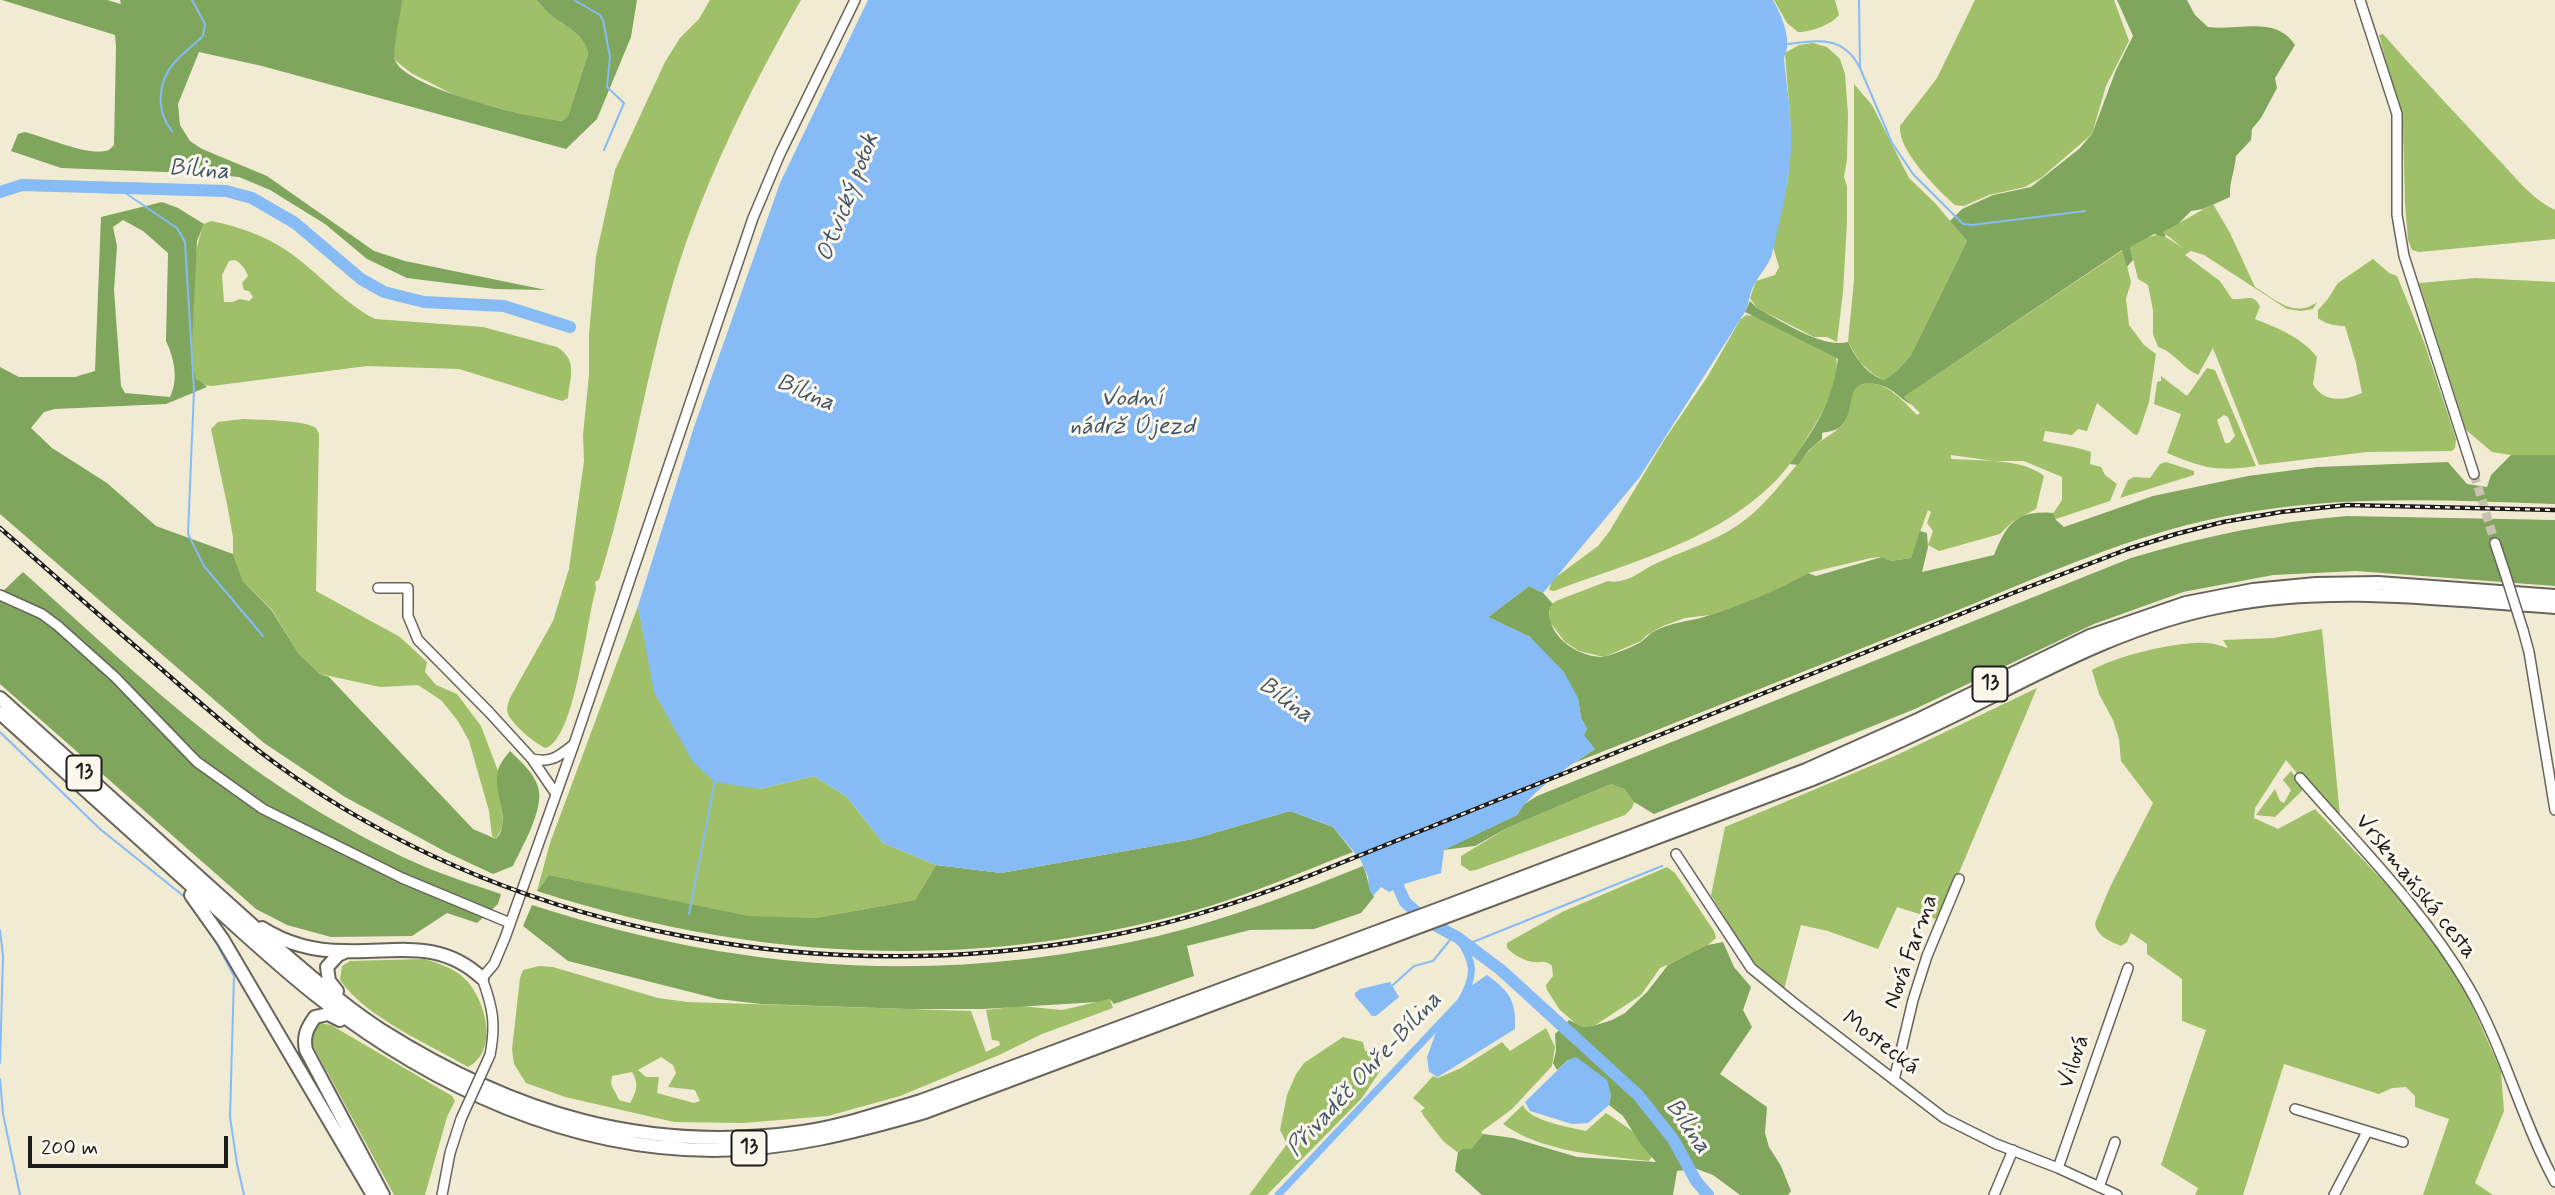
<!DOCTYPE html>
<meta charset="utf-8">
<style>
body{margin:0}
#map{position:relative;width:2555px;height:1195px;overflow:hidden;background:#f2ebd4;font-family:Mynerve,sans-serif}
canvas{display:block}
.scale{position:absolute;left:28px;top:1136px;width:200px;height:32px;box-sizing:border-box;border:4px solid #1c1c1c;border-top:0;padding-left:9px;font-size:21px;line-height:24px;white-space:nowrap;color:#1c1c1c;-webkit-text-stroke:5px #fbf7ec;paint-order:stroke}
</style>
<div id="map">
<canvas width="2555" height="1195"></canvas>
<div class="scale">200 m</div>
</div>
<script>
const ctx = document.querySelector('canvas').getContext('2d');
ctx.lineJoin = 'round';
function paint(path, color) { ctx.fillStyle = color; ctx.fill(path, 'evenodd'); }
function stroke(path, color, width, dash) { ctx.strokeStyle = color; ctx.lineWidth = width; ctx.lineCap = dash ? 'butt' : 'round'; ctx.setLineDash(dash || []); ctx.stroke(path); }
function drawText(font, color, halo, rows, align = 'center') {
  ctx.font = font + ' Mynerve,sans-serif'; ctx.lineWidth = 6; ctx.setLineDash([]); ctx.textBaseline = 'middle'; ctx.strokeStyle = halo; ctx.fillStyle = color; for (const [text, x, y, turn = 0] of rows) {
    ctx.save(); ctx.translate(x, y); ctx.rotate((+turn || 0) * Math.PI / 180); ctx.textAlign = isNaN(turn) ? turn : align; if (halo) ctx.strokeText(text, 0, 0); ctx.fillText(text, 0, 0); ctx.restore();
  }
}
paint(new Path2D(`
 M370 0H536C541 4 544 9 548 13 562 25 585 33 588 54L568 116 562 121 546 120 462 99 411 73 396 61Z
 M710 0H801C747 95 697 195 668 301 642 394 628 489 599 580L595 582 596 589C586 620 576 737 546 748 536 745 512 724 508 714 506 709 508 703 510 698L553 621 569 569 584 461 583 435 589 375V334L596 256 615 170 665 62 680 38 699 19Z
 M1774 0H1835L1839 15C1831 25 1811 32 1798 32L1787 23Z
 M1975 0H2114L2129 41 2106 86 2092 134 2041 178 2025 187 1989 195 1964 206 1955 205C1937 189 1898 151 1900 126L1937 78Z
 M2383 34C2420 76 2458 116 2496 157 2516 177 2529 197 2555 210V239L2419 252 2412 250 2408 240 2405 204 2403 127 2379 35Z
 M1813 43 1827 47 1840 59 1845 74 1848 115 1847 159 1844 177 1847 186V222L1843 292 1837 342 1827 337H1814L1757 308 1750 298 1756 281 1775 275 1779 267 1773 247 1788 180 1791 129 1785 53 1799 45Z
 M1854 84 1872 105 1909 178 1935 203 1967 241 1911 355 1898 370 1884 380 1874 375 1860 362 1848 342 1854 280Z
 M2213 204 2230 233 2255 287C2275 299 2294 319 2317 302L2313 309 2301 311 2287 309 2204 255 2191 251 2185 255 2220 281 2232 299C2244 301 2254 292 2260 307L2255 319C2278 328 2301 337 2317 357L2313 384C2323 403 2345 401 2362 393L2356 363 2345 326C2334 326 2326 324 2318 318V310L2327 300 2338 283 2373 259 2389 273 2397 276 2424 342 2456 439 2455 448 2452 451 2367 452 2259 465 2213 348 2198 375C2183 368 2174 352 2158 347L2153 334V310L2148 285 2138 279 2130 247 2143 238 2161 234 2183 248 2163 232Z
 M211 221C237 226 263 235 286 250 317 271 342 302 375 319L483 327 557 347C578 360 570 377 568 398L562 401 459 369 367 366 212 386 203 385 193 374 191 363C192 320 188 263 204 224ZM235 260C242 264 246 270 248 276L242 283 244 290 249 291 253 297 249 301 240 299 232 302H224L222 275 229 261Z
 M2123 250 2131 282 2126 299 2129 325 2144 345 2156 354 2149 402 2139 432 2137 435 2134 434 2097 403 2087 431 2078 429 2072 435 2045 431 2043 441C2059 445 2075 446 2091 452L2090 464 2101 467 2105 475 2117 484 2110 501 2056 519 2052 515 2062 500V477L2024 461H1994L1951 455V459C1978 461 2023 458 2044 476L2036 509 2012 522 2000 534 1939 551 1928 545 1933 531 1927 523 1931 512 1928 510 1911 558 1891 561 1882 557 1871 558 1808 573 1786 586 1748 602 1710 615 1685 618 1663 626 1647 635 1641 641 1604 657 1579 651 1565 642 1550 622V606L1556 601 1608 581C1627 585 1641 570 1657 563 1683 551 1710 543 1735 527 1765 508 1785 477 1809 451 1818 440 1834 435 1843 424 1851 414 1847 386 1864 384 1886 380 1903 401 1917 415L1920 413 1904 397Z
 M2476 278 2555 282V455H2511L2492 452 2466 430 2419 283Z
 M1746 315 1754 316 1836 358C1841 380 1824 410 1813 428 1803 444 1793 462 1780 476 1721 540 1633 561 1554 591L1549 590 1552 580 1598 546 1609 532 1665 439 1708 376 1740 320Z
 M2207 368 2215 370 2256 466C2217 472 2203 468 2167 453L2181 414 2154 404 2157 382 2161 381V376L2187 396ZM2224 415 2228 417 2235 436 2229 443H2225L2217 420Z
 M243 419C260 420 298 420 312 426 317 428 317 430 319 434L316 591 400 637 427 662 425 672 436 685 457 694 481 726 498 771 503 826 496 839 492 836 489 811 469 741 458 721 441 700 418 685 380 687 320 674 299 654 272 610 243 581 233 554V537L227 504 211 429 218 422Z
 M2166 462 2194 471V475L2120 498 2128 480 2134 477 2150 478 2160 464Z
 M638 606 655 692 759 789 814 776 847 797 883 843 936 865 915 900 815 918 748 917 549 875 537 891 550 843Z
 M2322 629 2341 826 2286 760 2255 808 2254 818 2278 829 2315 809 2385 883 2427 931 2468 988 2466 992 2501 1071 2504 1111 2475 1183 2493 1195H2423L2449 1119 2415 1107V1096L2406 1087 2392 1088 2379 1094 2284 1064 2243 1195H2195L2198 1188 2161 1165 2206 1030 2182 1021V979L2147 954V944L2131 933 2127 942 2121 946C2110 941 2096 936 2095 923L2110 887 2153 803 2121 761 2119 739 2113 720 2099 694 2092 670C2117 656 2177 641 2206 643 2213 643 2221 646 2228 648L2223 640 2274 638Z
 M2037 688 1939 920 1897 907 1878 949 1828 931 1801 925 1784 989 1750 959 1711 895 1725 827 1897 755Z
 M2291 771 2305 788 2275 817 2256 815 2275 789 2280 801 2284 803 2291 790 2283 780Z
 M1611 784 1624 789 1634 802 1632 808 1625 815 1476 870 1470 871 1461 865V856L1507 828Z
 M1667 867 1675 873 1714 931 1716 938 1702 950 1660 968 1641 995 1594 1026 1583 1027 1575 1023 1560 1010 1547 990 1546 985 1553 976 1552 966C1545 960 1543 963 1534 962 1525 961 1513 955 1507 948V943L1562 912Z
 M424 959C440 964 455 968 467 981 486 1002 499 1051 468 1067 427 1043 368 1019 340 980L342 966 350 961Z
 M539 966 553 967 658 998 687 1002 971 1011 986 1052 1000 1045 999 1041 992 1040 986 1010 1021 1006 1062 1010 1110 999 1113 1008 1042 1034 999 1055 900 1096 828 1116 743 1123 674 1122 565 1097 526 1083 514 1064 512 1049 520 978 523 970ZM661 1057 673 1065 676 1073 668 1087 695 1090 700 1101 694 1103 657 1093 659 1077H646L638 1070ZM632 1072C639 1084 637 1091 630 1103L619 1100 611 1084 612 1076Z
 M320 1023 331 1025 452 1096 455 1101 447 1117 425 1195H394L311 1042 313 1031Z
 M1546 1028 1555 1047 1552 1066 1512 1109 1481 1132 1483 1134 1471 1149H1462L1457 1152 1443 1141 1423 1115 1421 1111 1425 1108 1413 1098 1433 1076 1438 1078 1461 1068 1502 1042 1510 1051Z
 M1343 1037 1363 1042 1365 1051 1381 1049 1382 1068 1362 1098 1267 1195H1249L1287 1144 1280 1130 1287 1095 1296 1074 1304 1063Z
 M1523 1105C1529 1121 1569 1127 1586 1131L1606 1113 1640 1136 1655 1152 1649 1161C1600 1155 1544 1153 1503 1124Z`), '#9fbf68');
paint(new Path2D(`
 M2 0H107L121 4 120 0H402C401 13 392 49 395 60 404 88 533 119 562 121L568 116 588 54C585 33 562 25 548 13 544 9 541 4 536 0H637L631 37 597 119 566 149 262 66 199 52 178 104 180 125 190 141 202 149 267 176 374 251 405 261 546 290 495 289 407 278 367 259 325 224 270 190 239 177 191 173 61 168 11 151 18 134 25 132C45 137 85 155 105 151 109 151 111 148 114 145L116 47 115 35Z
 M2117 0H2187L2195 15 2208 27C2238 31 2276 15 2295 45L2275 78 2277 88 2261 118 2252 129 2251 140 2236 156C2235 170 2229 183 2230 197L2203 209 2191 211 2178 224 2163 232 2166 235 2164 237 2154 234 2130 247 2133 260 2127 267 2122 250 1904 397 1912 405C1901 400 1893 388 1880 385 1841 376 1858 409 1841 426 1835 432 1828 431 1822 433V439L1809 450 1798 465 1790 464C1815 427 1832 405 1838 359L1745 312 1750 301 1757 308C1780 320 1822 349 1848 342 1856 358 1866 374 1884 380L1898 370 1911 355 1967 241 1950 221 1962 209 1993 195 2031 187 2079 149 2092 134 2116 70 2133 36Z
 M162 202 178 208 204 224 197 241 191 363 196 378 207 387 166 404 55 409 44 412 31 428 52 448 107 483 156 526 233 554 243 581 272 611 299 654 320 674 329 677 473 829 496 839C513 822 492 792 498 771 499 764 506 756 510 751 521 762 536 774 539 791 542 813 522 847 513 866L493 874 446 852 345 797 264 743 0 514V367L19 377H75L95 371 101 217ZM123 220 143 231 168 253 166 341C174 358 179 379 170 397L125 393 121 386 114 290 117 246 113 227Z
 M2511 455H2555V504C2443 500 2333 494 2222 517 2131 535 2044 575 1958 610 1830 661 1702 712 1574 763L1595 749 1583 735 1587 729 1581 718 1578 698 1530 637 1488 617 1529 586 1543 593 1553 604 1550 607C1545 634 1575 656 1601 657 1608 657 1635 646 1641 642 1645 639 1649 634 1653 632 1670 622 1687 622 1704 617 1740 605 1776 592 1808 573L1816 576 1882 557 1891 561 1911 558 1920 531 1927 533 1928 547 1922 572 1994 555C2007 523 2017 510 2053 513L2056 520 2064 527 2153 496 2248 476 2317 467 2448 462 2467 484 2487 487 2491 475Z
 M2347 516 2555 520V586L2356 571 2273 575 2183 592 2094 624 1915 709 1654 814 1634 802 1624 789 1611 784 1507 828 1475 846 1443 850 1517 815 1523 805 1537 796 2131 558C2204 536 2271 522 2347 516Z
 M23 572C85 627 146 685 212 737 276 788 354 837 430 869 453 878 477 886 501 894L498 904 477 923 447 913 412 936 331 937 287 925 256 909 0 684V594Z
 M1290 811 1333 827 1353 852C1306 870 1259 891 1210 906 984 973 760 963 537 891L549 875 748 916 815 918 915 900 936 865 1001 873 1193 839Z
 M1363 866C1368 877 1368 887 1374 897L1361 913 1314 929 1250 930 1187 946 1194 976 1114 1004 1110 999 1098 1002 983 1009H909L761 1004 718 999 568 961 523 926 532 905C742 973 942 986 1158 936 1228 919 1296 893 1363 866Z
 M1723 942 1734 967 1751 987 1743 1010 1752 1027 1720 1074 1767 1107 1765 1133 1769 1147 1781 1166 1791 1191 1788 1195H1740L1713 1175 1697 1169 1677 1171 1673 1195H1482L1455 1171 1458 1152 1462 1149H1471L1483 1134 1513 1138 1577 1157 1656 1162 1642 1146 1623 1116 1609 1105 1611 1094 1568 1060 1557 1070 1553 1063 1556 1051 1555 1034 1569 1020 1583 1027 1593 1026 1612 1020 1625 1013 1647 992 1668 965 1708 945Z`), '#7fa65c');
paint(new Path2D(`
 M868 0H1773C1780 12 1789 33 1787 47 1787 51 1785 54 1784 58 1786 81 1790 105 1791 128 1793 169 1782 211 1773 250 1770 266 1758 275 1753 287 1749 295 1749 304 1745 312L1639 478 1543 593 1529 586 1488 617 1530 637 1564 672 1578 698 1581 718 1587 729 1584 735 1595 749C1571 765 1532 790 1517 815L1444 850 1441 873 1404 884 1389 892 1381 887 1373 896 1369 889 1368 877 1360 859 1333 827 1290 811 1193 839 1001 873 936 865 883 843 847 797 814 776 759 789 715 782 693 762 654 692 638 606 694 427 780 183Z
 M1487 975C1510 992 1516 1000 1515 1029L1438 1077 1429 1072 1427 1057 1439 1024 1461 1001 1468 988Z
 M1390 982 1399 997 1376 1016H1372L1355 996V993L1360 989Z
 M1576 1057 1607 1080 1611 1094 1609 1105 1588 1123 1572 1124 1530 1111 1525 1102 1568 1060Z`), '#86bbf5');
stroke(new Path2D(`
 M574 0 600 15 603 20 610 57 607 87 624 103 604 150
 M1788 44C1820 40 1844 36 1860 68L1859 0
 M1860 68 1892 143 1913 174 1963 224 1972 225 2085 211
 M172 131C156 112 157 83 174 63 182 53 194 45 203 36L205 24 192 0
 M115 186 177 228 185 242 194 390 188 534 204 566 263 636
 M0 732 100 829 186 898
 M689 914 715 781
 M0 930 3 956 0 1063
 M213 937 234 976 230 1117 237 1164 244 1195
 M1468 944 1662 866
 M1393 985 1414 966 1433 961 1454 935
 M0 1079 3 1114 20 1195`), '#86bbf5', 2);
stroke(new Path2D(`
 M1278 1195 1461 1001C1476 974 1475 962 1457 937`), '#86bbf5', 7);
stroke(new Path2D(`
 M0 192 22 185 226 191 252 198 295 223 361 279 384 292 424 302 504 306 570 327
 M1392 873 1405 902 1425 920 1457 937 1501 970 1638 1095 1673 1139 1696 1181 1708 1195`), '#86bbf5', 12);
stroke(new Path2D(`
 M2474 474 2495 543`), '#c7c2af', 9, [9, 4.5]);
const minor = new Path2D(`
 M2360 0 2397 114V215L2404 256 2474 474
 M2495 543 2505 573
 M378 588H408V616L418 640 489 712 532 759
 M0 595 42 614 58 626 115 677 197 762 263 809 402 878 510 923
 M2523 630 2529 652 2555 810
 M2300 778C2358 845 2423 909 2468 986 2504 1048 2521 1119 2555 1182
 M556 794 532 759C551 763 558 757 573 745
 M1676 854 1751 968 1794 1003 1944 1118 1996 1144 2058 1168 2117 1195
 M490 1055C496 1024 493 1008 482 978L494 964 505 938 574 744 753 218 780 154 855 0
 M1894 1080 1913 1000 1927 956 1959 879
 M2295 1109 2403 1142
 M2058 1168 2128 968
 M2099 1187 2115 1142
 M442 1195 450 1153 461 1119
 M1994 1195 2013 1150
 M2334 1195 2367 1132`);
const highway = new Path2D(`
 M0 698 281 951C313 978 345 1007 381 1030 514 1114 645 1154 803 1132 844 1126 883 1112 921 1101L1450 905 1806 770 1920 719 2090 636 2186 603 2253 590 2316 584 2378 583 2555 596
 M0 713C61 768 123 824 184 879 230 920 274 963 322 1000 434 1087 570 1150 714 1150 787 1150 855 1132 925 1112L1810 780C1864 758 1916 734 1969 708 2050 667 2132 623 2223 606 2333 584 2445 600 2555 607
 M191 895 223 940 373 1195
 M262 928C287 944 315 951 344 951 397 953 439 938 482 978
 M337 991 329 981 327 967 338 955 345 952
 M340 1020 328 1014 315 1017C307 1028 303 1036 306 1050L383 1195`);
stroke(minor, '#67645c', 12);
stroke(highway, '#67645c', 16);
stroke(minor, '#fff', 9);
stroke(highway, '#fff', 12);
const rail = new Path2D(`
 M0 528C47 569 94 611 142 652 193 697 243 742 299 780 531 937 826 987 1098 938 1170 925 1239 903 1306 877L2018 591 2128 549 2176 534 2223 522 2281 512 2347 505 2555 510`);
stroke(rail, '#1c1c1c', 4.5);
stroke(rail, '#fbf7ec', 2, [5]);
const minorBridge = new Path2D(`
 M2505 573 2523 630
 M461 1119 490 1055`);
stroke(minorBridge, '#67645c', 12, []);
stroke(minorBridge, '#fff', 9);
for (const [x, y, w] of [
 [1990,684,35],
 [84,773,35],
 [749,1148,35]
]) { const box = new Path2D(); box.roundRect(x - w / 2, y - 17.5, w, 35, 5); ctx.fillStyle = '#fbf7ec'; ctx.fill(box); stroke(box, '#1c1c1c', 2); }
drawText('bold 21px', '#1c1c1c', null, [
 ["13",1990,684],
 ["13",84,773],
 ["13",749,1148]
]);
drawText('23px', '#1c1c1c', '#fbf7ec', [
 ["Vrskmaňská cesta",2415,887,51],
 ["Nová Farma",1912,952,-70],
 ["Mostecká",1880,1044,37],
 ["Vilová",2075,1062,-71]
]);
drawText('italic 24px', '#415468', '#fbf7ec', [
 ["Bílina",199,171,4],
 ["Otvický potok",849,198,-69],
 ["Bílina",805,394,23],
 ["Vodní",1132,400],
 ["nádrž Újezd",1132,428],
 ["Bílina",1285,701,36],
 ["Přivaděč Ohře-Bílina",1365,1075,-47],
 ["Bílina",1687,1127,55]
]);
</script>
